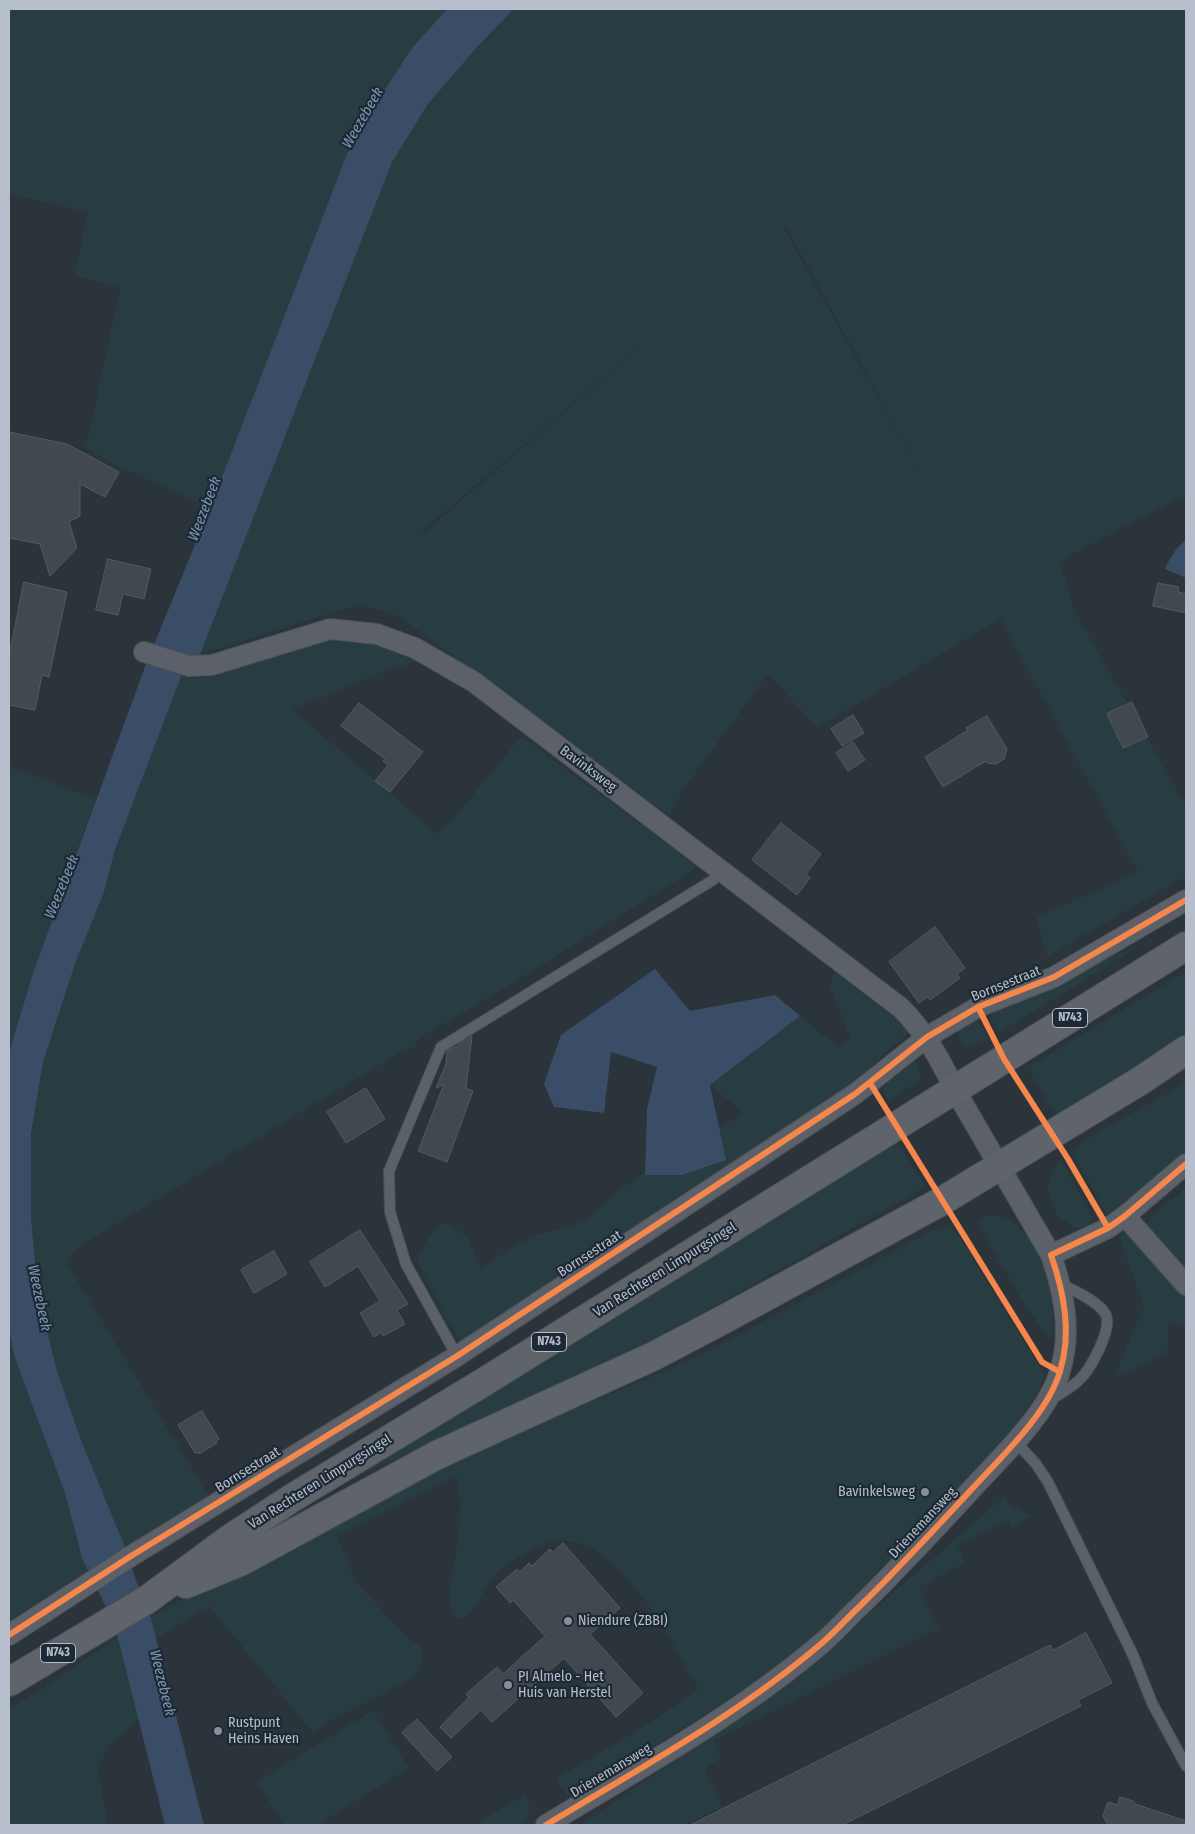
<!DOCTYPE html>
<style>
body{margin:0}
#map{position:relative;width:1195px;height:1834px;overflow:hidden;background:#2b333b;font-family:"Fira Sans Condensed",sans-serif}
canvas{display:block}
.frame{position:absolute;inset:0;border:10px solid #b6bfcb;pointer-events:none}
</style>
<div id="map">
<canvas width="1195" height="1834"></canvas>
<div class="frame"></div>
</div>
<script>
const ctx = document.querySelector('canvas').getContext('2d');
ctx.lineJoin = 'round';
function paint(path, color) { ctx.fillStyle = color; ctx.fill(path, 'evenodd'); }
function stroke(path, color, width, dash) { ctx.strokeStyle = color; ctx.lineWidth = width; ctx.lineCap = dash ? 'butt' : 'round'; ctx.setLineDash(dash || []); ctx.stroke(path); }
function drawText(font, color, halo, rows, align = 'center') {
  ctx.font = font + ' "Fira Sans Condensed",sans-serif'; ctx.lineWidth = 4.5; ctx.setLineDash([]); ctx.textBaseline = 'middle'; ctx.strokeStyle = halo; ctx.fillStyle = color; for (const [text, x, y, turn = 0] of rows) {
    ctx.save(); ctx.translate(x, y); ctx.rotate((+turn || 0) * Math.PI / 180); ctx.textAlign = isNaN(turn) ? turn : align; if (halo) ctx.strokeText(text, 0, 0); ctx.fillText(text, 0, 0); ctx.restore();
  }
}
paint(new Path2D(`
 M9 9H447L412 48 378 100 347 154 210 508 122 468 86 448 120 288 74 275 88 212 9 194Z
 M514 9H1186V496L1180 498 1060 561 1074 610 1186 806V876L1047 957 1037 917 1138 872 1000 619 817 728 768 674 682 791 670 817 403 619C385 611 366 604 347 608L218 649 201 652 392 162 428 104 477 47ZM784 226 788 230 928 487 783 227ZM684 309 420 536 427 527Z
 M367 635 422 660 380 673 332 694 292 709 437 834 455 817 521 736 681 854 696 868C672 885 646 899 621 915 556 957 489 998 421 1037L413 1048 401 1052 81 1245 70 1256 67 1264 209 1496 125 1547 81 1440 57 1371 38 1294 31 1218V1134L43 1062 75 964 104 892 115 850 182 674 186 677 208 678 335 638Z
 M9 766 96 799 33 973 9 1053Z
 M1143 944 999 1033 990 1017 994 1009 1086 966Z
 M834 971 912 1031 892 1047 854 1083 810 1113 461 1342 445 1317 416 1258 435 1228 443 1222C475 1236 467 1242 482 1270L495 1258 530 1237 572 1225 589 1218 621 1188 743 1113 710 1085 800 1016 838 1047 851 1039 830 988Z
 M1186 971V1037L1059 1119 1031 1075V1066Z
 M976 1021 983 1028 988 1040 967 1049 959 1039V1029L966 1022Z
 M912 1062 919 1063 920 1081 888 1101 883 1090C889 1076 900 1070 912 1062Z
 M1186 1080V1154L1126 1204 1107 1215 1072 1151 1086 1139 1173 1090Z
 M895 1139 925 1186 918 1191 644 1346 498 1415 343 1482Z
 M1061 1158 1093 1220 1084 1227 1074 1228 1057 1215 1051 1202 1047 1185 1054 1170Z
 M1186 1188V1273L1146 1224 1159 1209Z
 M998 1215C1002 1217 1008 1219 1012 1222 1045 1245 1057 1299 1052 1336L1048 1338 1020 1297 978 1223 982 1217Z
 M1126 1224 1186 1294V1327L1169 1323 1167 1353 1113 1379 1144 1306 1119 1238Z
 M948 1225 957 1233 1044 1374 1043 1381 1032 1403 1005 1441 856 1594 831 1625 788 1661 753 1685 590 1786 571 1799 557 1784V1778L642 1728 699 1689C673 1646 621 1537 561 1541 549 1541 536 1547 526 1553 514 1560 504 1565 495 1575 481 1590 477 1617 457 1619L451 1609 449 1595 459 1532 460 1503 457 1477 415 1496 337 1536 356 1582 407 1637 420 1646 424 1657 417 1675 390 1691 332 1720 313 1733 209 1606 156 1639 150 1617 328 1519 435 1466 644 1380 714 1348 933 1230Z
 M9 1327C20 1385 49 1437 66 1493 73 1519 76 1546 88 1570L9 1622Z
 M1004 1497 1009 1504 1031 1516 1012 1528 1007 1520 958 1544 964 1563 919 1588 939 1628 714 1741 721 1758 704 1769 722 1807 685 1825H580L748 1711 819 1657Z
 M118 1637 139 1719 109 1746 98 1769 108 1825H9V1709L42 1689Z
 M373 1710 409 1768 317 1825H284L257 1782Z
 M525 1794C532 1806 532 1817 519 1825H474Z`), '#283d41');
paint(new Path2D(`
 M447 9H514L477 47 428 104 392 162 201 652 182 674 115 850 104 892 75 964 43 1062 31 1134V1218L38 1294 57 1371 81 1440 125 1547 137 1583 148 1607 204 1825H165L115 1626 82 1558 65 1493 14 1355 9 1327V1053L33 973 146 664 210 508 347 154 378 100 412 48Z
 M1186 540V578L1165 569C1170 557 1176 548 1186 540Z
 M655 969 690 1011 775 995 800 1016 710 1085 726 1160 682 1175H645L647 1109 657 1067 611 1052 604 1113 554 1107 544 1084 561 1035Z`), '#3a4d66');
const building = new Path2D(`
 M9 432 67 444 119 472 105 497 80 484V516L69 522 77 548 50 576 40 544 9 538Z
 M108 559 151 569 144 599 123 594 118 615 96 610Z
 M24 582 67 592 49 677 42 675 35 710 9 705V657Z
 M1158 583 1179 587 1178 592 1186 594V613L1153 606Z
 M1132 702 1148 737 1123 748 1107 714Z
 M359 703 423 752 390 792 375 781 388 765 383 761 385 759 341 726Z
 M853 715 864 733 842 746 831 729Z
 M987 716 1007 749 1004 759 996 764 987 763 986 761 943 787 925 757 968 730 966 728Z
 M853 742 865 760 848 771 836 753Z
 M781 823 821 854 806 874 810 878 797 895 752 860Z
 M935 927 965 968 957 974 960 978 930 1000 927 997 919 1003 889 962Z
 M472 1036 466 1088 473 1091 447 1162 418 1151 444 1084 436 1088 446 1064 447 1051 454 1047H457L458 1044Z
 M366 1088 385 1119 346 1143 327 1112Z
 M360 1230 408 1304 397 1310 405 1324 383 1336 381 1332 374 1337 360 1313 380 1301 358 1266 325 1287 310 1262Z
 M274 1251 287 1274 254 1293 241 1270Z
 M202 1411 219 1439 216 1441 217 1443 199 1454 198 1452 195 1453 178 1425Z
 M563 1543 620 1608 590 1634 643 1693 616 1717 564 1658 492 1722 481 1710 451 1738 440 1727 469 1697 466 1694 497 1667 503 1674 545 1636 513 1600 510 1603 496 1587 517 1569 520 1572 529 1563 532 1566 550 1549 553 1552Z
 M1086 1633 1112 1683 1078 1700 1081 1706 842 1825H690L1050 1645 1053 1650Z
 M417 1719 452 1757 437 1771 402 1733Z
 M1120 1797 1133 1801 1135 1804 1186 1821V1825H1108L1103 1816 1108 1802 1117 1805Z`);
paint(building, '#42484f');
stroke(building, '#535a62', 1);
const service = new Path2D(`
 M457 1356 406 1264 390 1212 389 1171 441 1047 713 880 721 871
 M1052 1399C1061 1393 1071 1388 1078 1381 1090 1371 1112 1330 1106 1315 1100 1302 1073 1290 1061 1284
 M1016 1442 1036 1464 1048 1482 1133 1655 1152 1703 1186 1766`);
const minor = new Path2D(`
 M144 652 189 666 212 665 330 629 377 634 415 648 474 682 901 1008C925 1032 940 1059 955 1090L1051 1255C1064 1293 1072 1332 1060 1371 1048 1414 1000 1458 970 1491 934 1530 898 1569 860 1606 847 1618 835 1632 822 1643 738 1715 640 1768 546 1825
 M1125 1216 1186 1285
 M1051 1255 1108 1228 1125 1216 1186 1164
 M9 1635 131 1556 457 1356 855 1094 927 1037 978 1007 1054 977 1186 900`);
const primary = new Path2D(`
 M186 1584 242 1561 437 1455 654 1356 730 1316 942 1201 1140 1081 1186 1050
 M9 1682 148 1599 228 1540 292 1498 479 1385 1186 946`);
stroke(service, '#494f55', 12);
stroke(minor, '#494f55', 22);
stroke(primary, '#494f57', 30);
stroke(service, '#5c6169', 10);
stroke(minor, '#5c6169', 20);
stroke(primary, '#5f636a', 28);
stroke(new Path2D(`
 M978 1007 1004 1059 1068 1159 1108 1228
 M870 1083 1042 1362 1060 1372
 M9 1635 131 1556 457 1356 855 1094 927 1037 978 1007 1054 977 1186 900
 M546 1825C640 1768 738 1715 822 1643 835 1632 847 1618 860 1606 898 1569 934 1530 970 1491 1000 1458 1048 1414 1060 1371 1072 1332 1064 1293 1051 1255L1108 1228 1125 1216 1186 1164`), '#f5874c', 6);
for (const [x, y, r, color] of [
 [925,1492,5,"#858e99"],
 [568,1621,5,"#858e99"],
 [508,1685,5,"#858e99"],
 [218,1731,5,"#858e99"]
]) { const dot = new Path2D(); dot.arc(x, y, r, 0, 2 * Math.PI); ctx.fillStyle = color; ctx.fill(dot); stroke(dot, '#1e2936', 2); }
for (const [x, y, w] of [
 [1070,1018,35],
 [549,1342,35],
 [58,1653,35]
]) { const box = new Path2D(); box.roundRect(x - w / 2, y - 9.5, w, 19, 4); ctx.fillStyle = '#1e2936'; ctx.fill(box); stroke(box, '#b6bfcb', 1); }
drawText('bold 12px', '#b6bfcb', null, [
 ["N743",1070,1018],
 ["N743",549,1342],
 ["N743",58,1653]
]);
drawText('14px', '#b6bfcb', '#1e2936', [
 ["Bavinksweg",588,769,37],
 ["Bornsestraat",1006,984,-22],
 ["Bornsestraat",590,1254,-33],
 ["Van Rechteren Limpurgsingel",665,1270,-32],
 ["Bornsestraat",248,1470,-32],
 ["Van Rechteren Limpurgsingel",320,1482,-32],
 ["Drienemansweg",923,1523,-47],
 ["Drienemansweg",611,1771,-31]
]);
drawText('14px', '#b6bfcb', '#1e2936', [
 ["Bavinkelsweg",915,1492,"right"],
 ["Niendure (ZBBI)",578,1621],
 ["PI Almelo - Het",518,1677],
 ["Huis van Herstel",518,1693],
 ["Rustpunt",228,1723],
 ["Heins Haven",228,1739]
], 'left');
drawText('italic 15px', '#7d96b2', '#1e2936', [
 ["Weezebeek",363,118,-60],
 ["Weezebeek",205,509,-69],
 ["Weezebeek",62,887,-68],
 ["Weezebeek",39,1298,78],
 ["Weezebeek",162,1683,76]
]);
</script>
